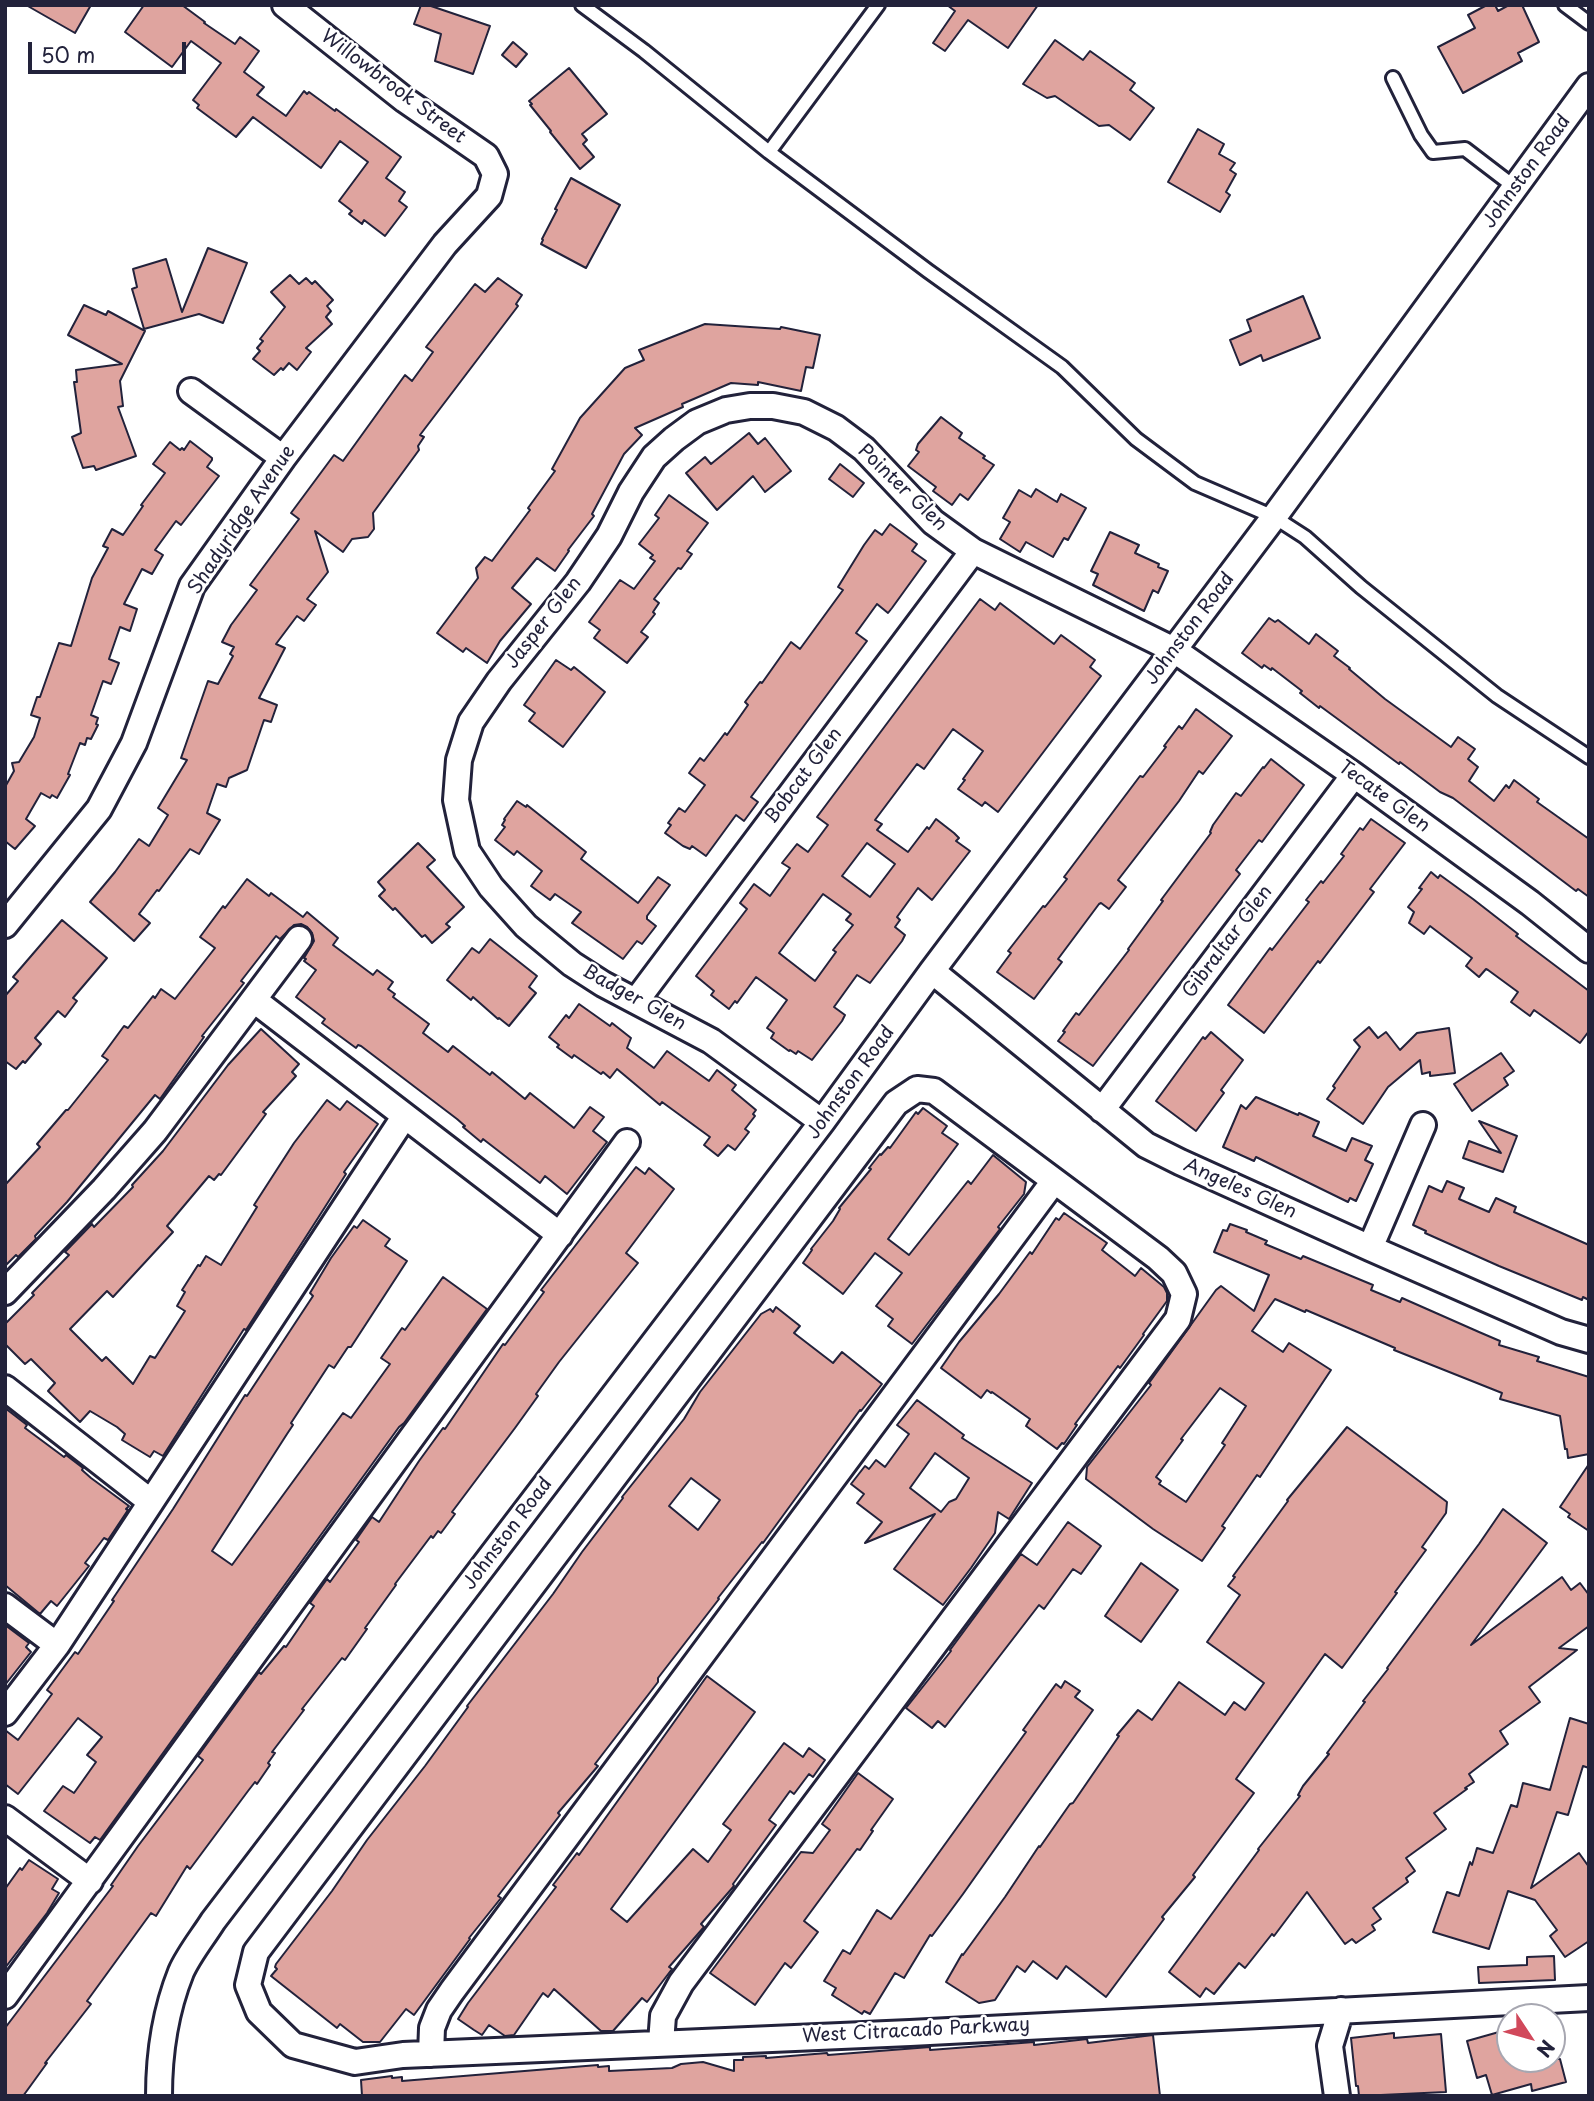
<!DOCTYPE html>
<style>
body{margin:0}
#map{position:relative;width:1594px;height:2101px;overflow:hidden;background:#fff;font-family:"Playpen Sans",sans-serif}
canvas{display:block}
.frame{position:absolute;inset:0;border:7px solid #22223b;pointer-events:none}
.north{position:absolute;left:1496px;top:2003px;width:70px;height:70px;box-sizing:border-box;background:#fff;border:2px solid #a7a7b1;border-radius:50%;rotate:126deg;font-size:19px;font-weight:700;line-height:28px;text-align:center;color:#22223b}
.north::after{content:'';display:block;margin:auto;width:24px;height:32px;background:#d1495b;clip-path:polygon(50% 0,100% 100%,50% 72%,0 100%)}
.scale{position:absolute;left:28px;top:42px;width:158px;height:32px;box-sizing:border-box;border:4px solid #22223b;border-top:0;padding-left:9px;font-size:21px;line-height:24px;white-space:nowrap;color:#22223b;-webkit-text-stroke:5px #fff;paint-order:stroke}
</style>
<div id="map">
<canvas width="1594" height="2101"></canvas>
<div class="frame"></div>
<div class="north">N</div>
<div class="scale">50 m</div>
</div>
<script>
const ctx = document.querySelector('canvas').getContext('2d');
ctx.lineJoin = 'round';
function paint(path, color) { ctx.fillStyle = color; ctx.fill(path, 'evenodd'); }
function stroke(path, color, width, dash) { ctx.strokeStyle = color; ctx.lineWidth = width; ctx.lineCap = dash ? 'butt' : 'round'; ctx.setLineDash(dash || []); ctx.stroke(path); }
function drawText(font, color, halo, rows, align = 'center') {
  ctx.font = font + ' "Playpen Sans",sans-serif'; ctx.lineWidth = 5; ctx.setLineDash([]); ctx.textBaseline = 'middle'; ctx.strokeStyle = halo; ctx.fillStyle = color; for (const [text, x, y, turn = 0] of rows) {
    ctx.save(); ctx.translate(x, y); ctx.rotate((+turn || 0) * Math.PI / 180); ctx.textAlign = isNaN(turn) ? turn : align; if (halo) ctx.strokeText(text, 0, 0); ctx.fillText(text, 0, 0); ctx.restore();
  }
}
const building = new Path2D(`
 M26 5H91L75 33Z
 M144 5H182L205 22 204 23 235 44 240 37 259 51 244 72 264 87 257 95 286 116 304 91 307 94 309 92 335 111 336 109 401 157 386 178 405 192 399 201 407 207 385 236 364 220 362 224 349 214 352 211 339 201 368 162 340 141 321 168 253 117 236 137 197 108 199 105 193 100 221 63 191 41 172 67 125 32Z
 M421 5H428L490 26 473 74 435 61 441 34 414 24Z
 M947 5H1038L1008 48 968 20 945 51 933 43 955 11Z
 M1487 5H1495L1498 11 1509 5H1522L1539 42 1518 53 1522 61 1463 93 1438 47 1475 28 1468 15Z
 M1055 40 1083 60 1090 51 1135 83 1130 90 1154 108 1130 140 1109 125 1099 126 1055 96 1047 98 1023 84Z
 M513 42 527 54 516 67 502 55Z
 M569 68 607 114 582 134 587 140 583 144 594 157 580 169 550 132 551 131 530 105 532 104 529 101Z
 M1198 129 1224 144 1219 154 1235 163 1230 170 1236 174 1226 192 1230 195 1220 212 1168 182Z
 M571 178 620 205 586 268 541 244 543 240 542 239 557 210 555 209Z
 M208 248 247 263 223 323 199 314 144 329 132 289 137 287 133 269 166 259 182 312Z
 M290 275 299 284 306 278 312 284 315 281 333 300 327 306 331 311 326 317 332 324 306 348 311 352 297 370 289 363 283 370 281 368 274 375 253 359 260 351 257 348 263 341 260 339 285 307 271 292Z
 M498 278 522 295 516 304 518 306 420 435 424 437 418 446 419 450 373 513 374 529 368 537 352 539 343 552 315 531 328 572 307 599 316 605 304 621 297 616 276 644 285 648 259 698 277 705 271 722 264 720 247 770 229 778 226 787 217 784 207 813 220 820 199 854 190 849 159 891 157 890 139 914 150 923 134 941 90 902 115 872 139 839 149 846 168 815 158 808 187 760 181 758 208 681 218 684 233 656 230 654 234 647 222 642 231 625 257 590 250 585 299 519 291 513 334 455 343 461 405 375 412 381 433 352 426 347 475 284 485 292Z
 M1303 296 1320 338 1263 361 1261 355 1240 365 1230 340 1251 331 1247 320Z
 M84 305 106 315 108 311 145 331 120 381 123 406 118 407 136 456 96 470 94 466 83 468 72 437 81 433 74 382H77L76 370 122 364 68 335Z
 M705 324 780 329 781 327 820 335 813 368 806 367 801 391 758 382V385L731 383 682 404 683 407 635 428 642 435 624 454 592 514 594 516 568 550 569 551 555 571 537 558 512 588 531 604 500 641 487 663 466 648 463 652 437 633 478 578 476 568 485 557 492 561 530 510 528 508 555 471 552 469 580 418 625 368 644 360 639 350Z
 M941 417 962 433 959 438 985 456 983 458 994 465 968 500 960 494 952 505 933 491 936 487 908 466 919 452 916 450 918 444Z
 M749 433 758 444 765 438 791 471 765 492 753 476 717 510 686 473 705 457 711 464Z
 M190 441 212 458V460L207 467 219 476 181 525 176 521 155 550 163 555 152 574 142 569 124 604 137 609 130 631 120 627 109 659 119 663 111 684 103 681 91 715 98 718 96 724 98 725 91 739 87 738 85 745 80 743 68 774 70 775 57 798 52 795 50 798 41 793 26 819 35 826 15 849 5 841V787L14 771 12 763 19 762 34 737 40 718 31 715 37 697H40L59 643 71 646 92 578 108 548 103 546 112 529 123 535 143 506 141 505 165 473 153 464 170 442 180 450 182 448 184 450Z
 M840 464 864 483 853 497 829 479Z
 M1036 489 1057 502 1061 494 1086 508 1068 540 1064 538 1053 557 1026 542 1020 552 1000 539 1010 522 1003 518 1019 490 1031 497Z
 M669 495 708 523 687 551 692 554 681 569 678 568 654 599 659 603 653 612 655 614 641 632 648 637 627 663 594 638 600 630 589 622 620 580 634 589 655 561 650 558 653 555 639 544 659 518 655 515Z
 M890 524 917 544 912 551 926 561 892 608 888 613 877 604 856 633 867 641 751 797 758 802 744 821 736 815 706 856 692 846 690 849 683 846 665 833 671 825 668 823 679 808 685 812 705 785 689 773 700 758 704 761 725 733 727 735 748 705 745 702 760 682 762 683 791 642 800 649 843 590 838 587 864 545 875 530 882 535Z
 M1110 532 1139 545 1135 553 1159 564 1158 567 1168 571 1158 593 1153 590 1144 611 1093 585 1098 574 1091 571Z
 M980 599 995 610 1000 603 1054 644 1061 635 1095 660 1090 667 1101 676 998 812 985 802 982 806 958 789 965 780 963 779 983 751 953 729 924 769 917 764 875 820 882 824 877 830 908 852 927 827 929 829 936 819 954 833 959 838 956 841 970 851 932 900 918 888 897 917 900 920 895 927 905 935 902 941 870 983 857 975 834 1007 845 1015 842 1021 812 1060 798 1051 796 1054 790 1050 789 1051 771 1038 774 1033 767 1028 787 1000 756 977 737 1003 735 1001 729 1009 711 995 714 991 696 976 747 909 740 903 754 884 770 896 790 868 782 863 797 844 808 852 828 825 817 817ZM867 843 895 864 870 897 842 876ZM823 894 851 914 846 920 853 925 833 950 836 952 815 981 779 953Z
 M1269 618 1275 622 1278 620 1309 644 1316 634 1338 651 1334 656 1350 668 1349 669 1385 699 1451 747 1458 737 1475 749 1468 759 1478 767 1469 781 1494 801 1506 785 1509 788 1514 780 1539 799 1537 802 1589 839V897L1578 889 1576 891 1453 798 1440 792 1400 762 1399 764 1320 706 1319 708 1300 693 1302 691 1272 668 1271 670 1264 665 1262 668 1242 653Z
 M556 660 571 670 574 667 605 692 563 747 529 721 535 713 524 705Z
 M1196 709 1232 736 1203 774 1199 771 1179 801 1118 880 1126 887 1109 909 1101 903 1099 904 1058 959 1062 962 1034 999 997 972 1011 953 1008 951 1043 906 1045 907 1067 879 1064 877 1140 776 1143 777 1166 747 1164 746 1179 726 1182 729Z
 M1271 759 1304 785 1262 842 1259 840 1236 870 1240 874 1093 1066 1058 1041 1065 1032 1063 1031 1076 1013 1079 1015 1129 950 1128 949 1163 901 1161 900 1211 833 1210 832 1213 825 1236 793 1241 796 1263 767 1264 768Z
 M517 801 526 807 527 805 586 852 581 859 638 903 658 877 670 885 647 916V919L656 926 642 944 637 941 623 959 572 923 581 912 555 894 550 900 531 886 542 871 517 851 514 855 495 840 505 827 502 825 505 820 504 819Z
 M1371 819 1405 843 1370 889 1374 892 1320 963 1318 961 1264 1033 1228 1005 1270 948 1272 950 1309 902 1306 900 1321 881 1323 883 1344 856 1341 854 1360 828 1363 830Z
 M418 843 435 860 427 867 464 907 446 924 450 927 432 943 425 935 422 937 395 908 393 910 379 896 385 890 378 882Z
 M1431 872 1438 878 1440 875 1473 899 1518 934 1516 936 1589 991V1031L1580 1043 1534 1010 1530 1016 1511 1002 1518 992 1488 970 1486 969 1479 977 1466 966 1472 958 1430 926 1424 934 1409 923 1414 912 1408 907 1422 889 1419 888Z
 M247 879 269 896 271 893 303 917 307 912 338 938 333 945 373 975 377 970 393 982 388 989 395 994 393 997 429 1024 423 1033 448 1052 453 1046 490 1075 492 1072 525 1099 530 1093 574 1128 590 1107 604 1117 593 1131 607 1142 567 1194 545 1176 540 1183 483 1139 481 1142 463 1127 465 1126 457 1119 361 1046 358 1045 356 1048 322 1023 325 1019 296 997 316 970 304 961 306 959 304 958 314 941 312 933 307 927 301 924 294 925 280 939 276 936 241 981 244 983 202 1036 204 1037 160 1099 155 1095 67 1202 35 1236 36 1239 18 1257 16 1255 5 1266V1185L40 1147 37 1144 66 1110H68L108 1060 102 1056 124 1026 128 1028 153 996 155 998 161 989 175 999 215 948 200 937 223 906 225 908Z
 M62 920 107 958 73 998 77 1001 65 1017 58 1011 35 1038 41 1044 25 1063 23 1061 16 1069 5 1061V996L18 981 13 977Z
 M490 939 537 976 529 987 536 993 509 1026 499 1018 498 1019 473 997 471 1000 447 980 472 948 479 953Z
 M579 1004 610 1026 612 1023 631 1038 627 1048 654 1068 667 1051 709 1081 717 1070 736 1085 732 1090 756 1110 753 1114 755 1116 745 1129 749 1132 735 1150 728 1145 718 1156 704 1145 710 1137 662 1102 660 1105 617 1069 610 1078 603 1072 601 1074 574 1055 572 1058 557 1047 559 1045 549 1037 566 1015 569 1018Z
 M1369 1027 1378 1038 1386 1032 1400 1050 1417 1033 1449 1028 1455 1073 1430 1076V1072L1422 1074 1420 1060 1388 1087 1363 1124 1327 1099 1335 1088 1333 1086 1360 1047 1354 1040Z
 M261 1029 299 1064 292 1072 296 1076 263 1112 266 1114 221 1175 219 1174 214 1180 209 1176 167 1226 173 1232 113 1297 107 1291 70 1329 102 1361 106 1357 133 1384 150 1356 155 1358 185 1311 177 1306 185 1292 182 1290 198 1265 200 1266 206 1256 221 1265 257 1207 254 1205 294 1143 327 1100 340 1110 347 1101 378 1124 344 1172 346 1174 318 1218 246 1330 244 1329 163 1456 154 1451 150 1457 122 1440 125 1434 117 1427 90 1411 80 1422 48 1391 55 1383 31 1359 25 1364 5 1344V1324L34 1295 32 1293 69 1255 65 1252 92 1224 94 1227 133 1187 132 1185 163 1151 228 1065Z
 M1211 1032 1243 1060 1221 1090 1224 1093 1196 1131 1156 1101 1203 1037 1205 1039Z
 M1501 1053 1514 1071 1504 1078 1508 1085 1472 1111 1454 1084Z
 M1256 1097 1298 1115 1299 1113 1319 1122 1313 1136 1346 1151 1352 1138 1372 1146 1365 1160 1373 1164 1356 1201 1350 1198 1348 1202 1256 1157 1254 1161 1223 1147 1241 1105 1246 1109Z
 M923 1108 947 1126 942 1133 958 1144 888 1239 909 1255 968 1181 971 1184 993 1155 1026 1182 1024 1194 998 1227 1000 1229 912 1344 888 1326 893 1319 876 1306 902 1273 875 1253 843 1294 803 1263 812 1250 811 1249 833 1221 840 1209 839 1208 871 1169 869 1168 880 1154 881 1155 888 1147 890 1148 916 1112 918 1114Z
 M1479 1121 1517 1136 1503 1172 1463 1158 1469 1141 1501 1153Z
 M636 1167 645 1174 649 1168 674 1189 626 1253 638 1263 559 1362 536 1394 538 1396 515 1428 452 1512 455 1514 441 1533 438 1531 433 1538 431 1536 395 1584 396 1585 365 1628 367 1629 345 1660 342 1658 302 1709 304 1710 272 1752 275 1753 268 1763 270 1765 257 1784 255 1782 248 1791 190 1869 187 1866 156 1916 151 1913 87 2001 91 2004 45 2063H47L26 2092 23 2096H5V2028L113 1886 111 1885 138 1846 203 1760 198 1756 259 1672 261 1674 284 1646 286 1647 314 1606 310 1603 327 1579 330 1582 359 1542 356 1540 372 1517 379 1522 419 1461 443 1428 445 1429 503 1344 505 1345 544 1292 541 1290Z
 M1447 1181 1464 1188 1459 1199 1489 1212 1496 1198 1516 1207 1514 1212 1589 1245V1300L1583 1297 1582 1300 1499 1266 1425 1233 1426 1231 1413 1225 1429 1186 1442 1192Z
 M1064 1213 1107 1243 1102 1250 1135 1276 1141 1268 1164 1287 1167 1293V1301L1143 1334 1144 1335 1120 1368 1118 1366 1075 1424 1077 1425 1064 1444 1062 1443 1057 1449 1026 1426 1030 1419 992 1392 991 1393 987 1390 981 1398 941 1368 959 1342 999 1294 1030 1252 1032 1254 1056 1218 1059 1220Z
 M363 1220 390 1239 385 1246 407 1261 351 1347H348L334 1368 329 1365 291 1423 293 1425 287 1434 212 1551 232 1565 343 1413 351 1418 390 1364 381 1358 402 1328 405 1330 443 1277 487 1309 404 1423 399 1427 100 1840 95 1837 90 1843 44 1811 63 1786 74 1793 96 1762 87 1755 102 1737 78 1718 18 1794 5 1784V1730L18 1740 52 1694 47 1690 75 1652 78 1654 114 1601 112 1600 173 1509 245 1395 247 1396 313 1296 310 1293 331 1258 354 1226 357 1228Z
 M1230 1224 1247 1230 1246 1232 1267 1241 1265 1244 1301 1259 1303 1256 1373 1285 1371 1290 1400 1302 1402 1298 1479 1332 1500 1341 1499 1345 1539 1357 1537 1361 1589 1377V1454L1568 1458 1567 1449H1565L1560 1416 1500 1399 1502 1393 1394 1350 1395 1348 1306 1310 1305 1312 1275 1299 1252 1331 1283 1352 1289 1343 1331 1370 1260 1477 1257 1475 1222 1526 1225 1528 1202 1561 1153 1529 1086 1479 1087 1467 1151 1385 1149 1383 1216 1290 1221 1286 1254 1311 1269 1275 1214 1252 1223 1230 1227 1231ZM1220 1388 1246 1406 1222 1443 1225 1445 1186 1502 1159 1484 1161 1481 1156 1477 1183 1440 1181 1439Z
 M776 1307 800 1326 794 1333 833 1363 842 1352 882 1384 861 1411 860 1410 763 1543 762 1542 718 1598 719 1599 658 1678V1682L595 1764 598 1766 558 1813 560 1815 498 1896 501 1898 469 1938 470 1939 414 2015 406 2009 380 2042H363L340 2024 337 2028 271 1976 277 1969 275 1967 276 1964 332 1891 367 1840 425 1766 468 1707 467 1706 553 1594 582 1552 623 1498 622 1497 684 1419 700 1392 761 1314 770 1309 773 1312ZM691 1478 720 1500 698 1530 669 1506Z
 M917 1400 964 1435 962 1438 1032 1483 1009 1519 998 1512 995 1533 971 1568 943 1605 894 1569 935 1514 865 1543 882 1522 857 1503 864 1494 851 1484 865 1466 869 1469 876 1460 885 1467 909 1434 897 1425ZM935 1453 969 1478 956 1499 949 1502 941 1512 910 1488Z
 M5 1408 27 1425 25 1428 64 1457 66 1455 83 1468 82 1470 91 1478 129 1506 126 1509 128 1510 108 1540 104 1538 85 1563 89 1566 57 1606 51 1601 40 1614 5 1585Z
 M1347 1427 1447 1502 1446 1513 1422 1547 1426 1550 1395 1592 1397 1593 1342 1668 1325 1654 1236 1779 1254 1793 1193 1875 1195 1877 1162 1917 1164 1919 1106 1997 1066 1966 1057 1979 1033 1961 1025 1972 1017 1966 995 2000 979 2003 946 1982 962 1954 963 1955 1005 1897 1039 1846 1040 1847 1070 1804 1073 1803 1119 1736 1117 1735 1138 1710 1152 1720 1179 1682 1225 1715 1234 1702 1245 1710 1264 1683 1207 1642 1240 1595 1228 1586 1235 1577 1233 1576 1288 1501 1287 1500Z
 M1589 1464V1531L1568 1517 1570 1514 1560 1507Z
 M1503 1509 1547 1543 1471 1645 1562 1577 1571 1590 1580 1583 1589 1595V1626L1559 1648 1577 1650 1529 1687 1540 1702 1500 1731 1508 1744 1469 1774 1474 1782 1465 1788 1467 1789 1434 1813 1446 1829 1406 1858 1415 1871 1406 1878 1408 1882 1373 1908 1381 1919 1372 1925 1375 1930 1356 1943 1352 1939 1345 1944 1307 1892 1274 1936 1272 1934 1245 1968 1239 1963 1214 1994 1206 1988 1200 1997 1169 1972 1259 1850 1258 1849 1300 1796 1298 1795 1303 1786 1329 1754 1327 1753 1359 1710 1365 1702 1363 1701 1388 1669 1387 1668 1479 1544Z
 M1068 1522 1101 1546 1081 1574 1073 1569 1044 1609 1039 1605 945 1727 938 1721 932 1728 906 1708 951 1651 950 1650 1021 1554 1037 1565Z
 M1141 1563 1178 1590 1141 1642 1105 1616Z
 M5 1625 29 1643 26 1647 31 1652 5 1685Z
 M707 1676 755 1712 611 1909 627 1922 693 1849 708 1862 731 1830 723 1824 784 1743 803 1757 809 1748 825 1760 813 1777 809 1774 794 1794 790 1791 769 1820 776 1825 733 1884 734 1886 701 1924 704 1927 669 1967 672 1969 647 2002 642 1998 613 2031H601L554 1989 548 1997 543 1993 514 2035 505 2036 489 2025 482 2035 474 2030 458 2019 468 2003 556 1887 553 1885 577 1853 579 1855Z
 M1065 1681 1080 1691 1075 1697 1093 1710 963 1894 932 1936 930 1935 904 1978 895 1973 870 2014 864 2011 862 2014 832 1995 836 1988 824 1981 843 1950 850 1954 877 1910 891 1919 1026 1732 1023 1730 1056 1684 1061 1688Z
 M1570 1718 1589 1724V1768L1583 1766 1568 1815 1557 1812 1531 1888 1579 1853 1589 1867V1941L1565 1957 1550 1936 1557 1930 1535 1900 1508 1891 1489 1949 1433 1932 1447 1892 1459 1896 1470 1862 1472 1865 1477 1848 1493 1853 1511 1805 1517 1807 1523 1783 1550 1790Z
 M858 1773 893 1799 871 1830 873 1831 860 1850 857 1849 804 1921 818 1932 791 1968 785 1963 755 2005 710 1973 801 1852 813 1853 830 1830 822 1824Z
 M29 1860 58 1879 52 1889 59 1893 47 1913 5 1968V1889L20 1868 22 1870Z
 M1554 1956 1555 1980 1479 1983 1478 1967 1527 1965V1957Z
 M1506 2030 1510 2044V2059H1560L1566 2082 1532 2091 1531 2084 1492 2095 1486 2075 1477 2078 1467 2041Z
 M1394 2033V2038L1441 2034 1446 2092 1359 2096 1358 2086H1356L1351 2038Z
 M1153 2035 1160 2096H362L361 2080 392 2076V2078L402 2077V2081L598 2065V2067L609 2066V2071L672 2068 681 2064 703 2062 734 2071V2060H743V2057L766 2056V2058L827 2053 828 2055 930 2047V2050L1034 2042V2045L1087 2039 1088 2043Z`);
paint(building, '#dfa49f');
stroke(building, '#22223b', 2);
const service = new Path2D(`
 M582 5 644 51 769 152 928 271 1062 367 1136 439 1195 483 1274 517 1305 537 1361 587 1497 696 1589 757
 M1565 5 1589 23
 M1393 78 1421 135 1433 152 1465 149 1516 188
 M769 152 878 5`);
const minor = new Path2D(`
 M191 391 283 458
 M5 925 99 809 134 743 192 586 283 458 445 244 489 196 495 174 486 156 405 100 285 5
 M932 971 1146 1145 1180 1162 1370 1248 1561 1332 1589 1340
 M254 1000 560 1235
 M636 1001 973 551
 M1102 1110 1354 775
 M822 1122 711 1041 603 984 572 964 526 926 491 887 467 851 456 800 459 760 471 722 499 681 578 582 609 536 631 492 654 457 674 439 697 422 726 410 750 406H773L804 412 836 428 864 449 933 522 973 551 1174 650 1354 775 1530 903 1589 950
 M1370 1248 1423 1125
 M5 1292 104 1189 155 1131 299 939
 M5 1388 151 1502
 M5 1606 57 1645
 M5 1713 57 1645 404 1117
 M5 1818 90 1881
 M5 1996 627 1142
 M661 2043 663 2016 681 1983 1178 1319 1184 1294 1174 1273 1158 1258 934 1091 917 1089 896 1103 256 1952 248 1985 259 2012 293 2045 355 2062 403 2055 910 2033 1589 1998
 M431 2054 432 2028 439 2010 452 1991 1054 1181
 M159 2096C159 2053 165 2012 181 1972 189 1954 203 1937 213 1921L822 1122 932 971 1274 517 1589 86
 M1337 2096 1330 2046 1341 2010`);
stroke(service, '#22223b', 18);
stroke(minor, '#22223b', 30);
stroke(service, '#fff', 12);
stroke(minor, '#fff', 24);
drawText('19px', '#22223b', '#fff', [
 ["Willowbrook Street",393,87,37],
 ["Johnston Road",1527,172,-54],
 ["Pointer Glen",902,488,44],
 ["Shadyridge Avenue",242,520,-56],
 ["Jasper Glen",544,623,-52],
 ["Johnston Road",1190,629,-53],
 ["Bobcat Glen",804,776,-53],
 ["Tecate Glen",1384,797,36],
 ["Gibraltar Glen",1228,942,-53],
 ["Badger Glen",634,998,29],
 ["Johnston Road",851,1083,-54],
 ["Angeles Glen",1240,1189,24],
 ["Johnston Road",508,1534,-53],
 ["West Citracado Parkway",916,2031,-3]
]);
</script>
